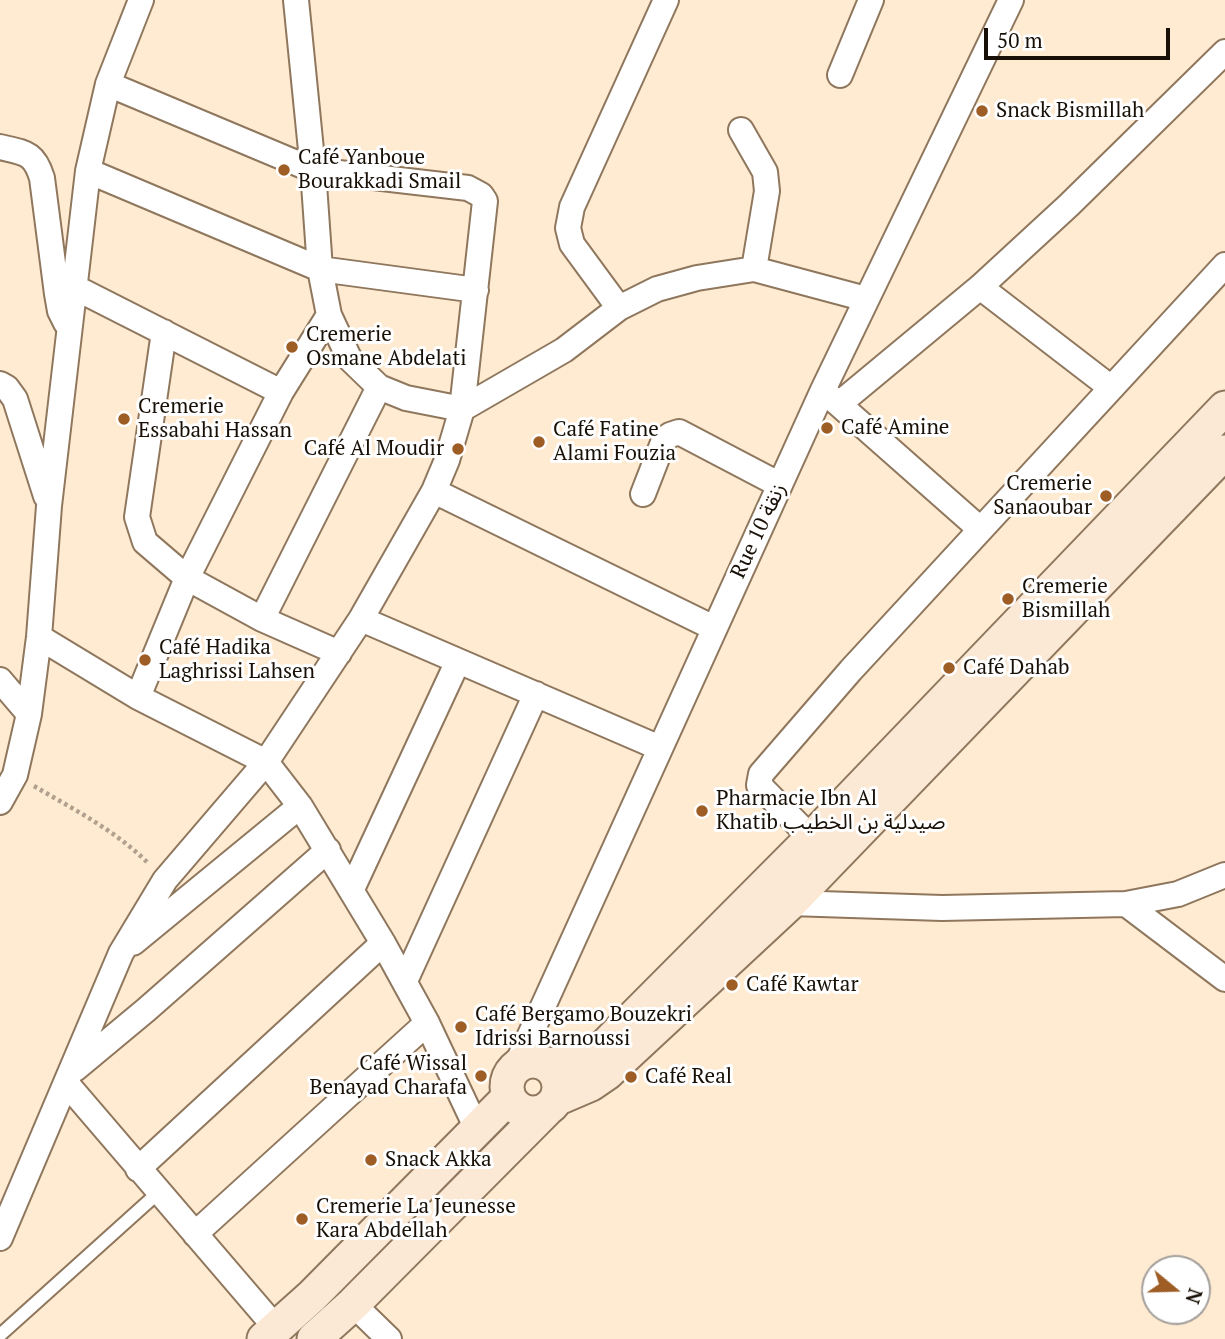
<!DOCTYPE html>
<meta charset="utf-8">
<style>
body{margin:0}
#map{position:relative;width:1225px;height:1339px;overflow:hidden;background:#ffead2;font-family:"PT Serif",serif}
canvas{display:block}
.north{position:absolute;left:1141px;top:1255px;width:70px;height:70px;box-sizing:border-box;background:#fff;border:2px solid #a39f9b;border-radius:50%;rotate:109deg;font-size:19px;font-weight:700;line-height:28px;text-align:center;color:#181006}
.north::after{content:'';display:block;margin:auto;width:24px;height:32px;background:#9d5d25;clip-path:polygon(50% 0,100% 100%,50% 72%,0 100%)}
.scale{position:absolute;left:984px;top:28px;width:186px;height:32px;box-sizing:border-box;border:4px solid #181006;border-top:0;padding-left:9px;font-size:21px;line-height:24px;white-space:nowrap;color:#181006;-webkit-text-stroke:5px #fff;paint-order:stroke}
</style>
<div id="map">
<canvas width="1225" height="1339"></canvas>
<div class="north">N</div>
<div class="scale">50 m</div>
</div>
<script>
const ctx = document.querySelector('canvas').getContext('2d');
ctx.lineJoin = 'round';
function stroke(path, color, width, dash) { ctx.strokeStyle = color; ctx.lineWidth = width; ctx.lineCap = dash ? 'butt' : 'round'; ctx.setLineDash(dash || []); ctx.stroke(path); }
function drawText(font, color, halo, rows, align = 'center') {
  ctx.font = font + ' "PT Serif","Noto Sans Arabic",serif'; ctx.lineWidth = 6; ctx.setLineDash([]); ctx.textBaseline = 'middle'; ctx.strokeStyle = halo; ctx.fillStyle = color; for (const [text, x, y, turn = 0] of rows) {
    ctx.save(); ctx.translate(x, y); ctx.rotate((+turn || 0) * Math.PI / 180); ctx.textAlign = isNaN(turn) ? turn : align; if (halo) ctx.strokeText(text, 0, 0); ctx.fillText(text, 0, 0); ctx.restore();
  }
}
const lane = new Path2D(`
 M0 1335 159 1192`);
const street = new Path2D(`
 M296 0 313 170 320 269 329 315 349 358 379 387 406 398 462 409 564 350 619 308 657 289 697 278 754 269 866 299
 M840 75 871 0
 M741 130 765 172 767 191 754 269
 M0 147C25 153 34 152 42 178L57 294 60 311 66 323
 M88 171 320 269 476 290
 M74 287 281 392
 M980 287 1110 387
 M619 308 572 244 568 228 572 207 666 0
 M164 332 137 517 145 542 187 578 262 619 339 653
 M0 384 7 388 15 399 46 496
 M826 393 980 529
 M839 404 980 287 1069 205 1225 52
 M434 491 714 628
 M643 494 664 440 670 435 679 432 780 485
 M262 619 379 387
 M361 619 660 748
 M39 637 138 697 266 762 300 806 383 943 427 1023 477 1129
 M0 680 29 714
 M138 697 187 578 281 392 329 315
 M0 802 15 775 29 714 39 637 49 506 88 171 108 84 141 0
 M822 849 759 785 761 774 851 670 1225 265
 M352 889 458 661
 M790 903 942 908 1126 904 1178 894 1225 875
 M1126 904 1225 979
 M133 943 300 806
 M405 981 536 694
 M516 1066 823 390 1011 0
 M75 1069 146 1010 328 850
 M67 1084 276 1328
 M138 1169 383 943
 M195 1234 427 1023
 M0 1238 121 953 165 880 266 762 361 619 434 491 447 460 462 409 485 201 481 195 468 188 313 170 108 84
 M353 1304 389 1339`);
const secondary = new Path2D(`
 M507 1087a26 26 0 1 1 52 0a26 26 0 1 1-52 0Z
 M549 1065 587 1059 596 1055 812 838 1225 408
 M556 1099 591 1084 607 1073 790 903 1225 452
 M264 1339 312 1296 509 1097
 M314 1339 353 1304 546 1110`);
stroke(lane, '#8f775d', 16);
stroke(street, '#8f775d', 28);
stroke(secondary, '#8f775d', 37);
stroke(new Path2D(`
 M34 786C73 809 116 831 148 863`), '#b1a08d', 4.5, [3.5, 3.5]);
stroke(lane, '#fff', 12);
stroke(street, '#fff', 24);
stroke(secondary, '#fbe9d6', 33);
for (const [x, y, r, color] of [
 [982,111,7,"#9d5d25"],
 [284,170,7,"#9d5d25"],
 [292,347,7,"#9d5d25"],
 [124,419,7,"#9d5d25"],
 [827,428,7,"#9d5d25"],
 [539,442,7,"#9d5d25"],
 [458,449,7,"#9d5d25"],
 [1106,496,7,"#9d5d25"],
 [1008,599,7,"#9d5d25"],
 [145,660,7,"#9d5d25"],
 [949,668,7,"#9d5d25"],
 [702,811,7,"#9d5d25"],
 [732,985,7,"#9d5d25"],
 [461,1027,7,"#9d5d25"],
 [481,1076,7,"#9d5d25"],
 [631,1077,7,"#9d5d25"],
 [371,1160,7,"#9d5d25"],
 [302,1219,7,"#9d5d25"]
]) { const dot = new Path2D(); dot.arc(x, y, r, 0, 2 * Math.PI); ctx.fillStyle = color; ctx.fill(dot); stroke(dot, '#fff', 2.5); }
drawText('21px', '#181006', '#fff', [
 ["Snack Bismillah",996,111],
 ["Café Yanboue",298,158],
 ["Bourakkadi Smail",298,182],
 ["Cremerie",306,335],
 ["Osmane Abdelati",306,359],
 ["Cremerie",138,407],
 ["Essabahi Hassan",138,431],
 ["Café Amine",841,428],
 ["Café Fatine",553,430],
 ["Alami Fouzia",553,454],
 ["Café Al Moudir",444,449,"right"],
 ["Cremerie",1092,484,"right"],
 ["Sanaoubar",1092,508,"right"],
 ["Cremerie",1022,587],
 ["Bismillah",1022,611],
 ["Café Hadika",159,648],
 ["Laghrissi Lahsen",159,672],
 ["Café Dahab",963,668],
 ["Pharmacie Ibn Al",716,799],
 ["Khatib صيدلية بن الخطيب",716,823],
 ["Café Kawtar",746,985],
 ["Café Bergamo Bouzekri",475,1015],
 ["Idrissi Barnoussi",475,1039],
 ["Café Wissal",467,1064,"right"],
 ["Benayad Charafa",467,1088,"right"],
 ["Café Real",645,1077],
 ["Snack Akka",385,1160],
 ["Cremerie La Jeunesse",316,1207],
 ["Kara Abdellah",316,1231]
], 'left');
drawText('21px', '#181006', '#fff', [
 ["Rue 10 زنقة",759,531,-65]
]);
</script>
